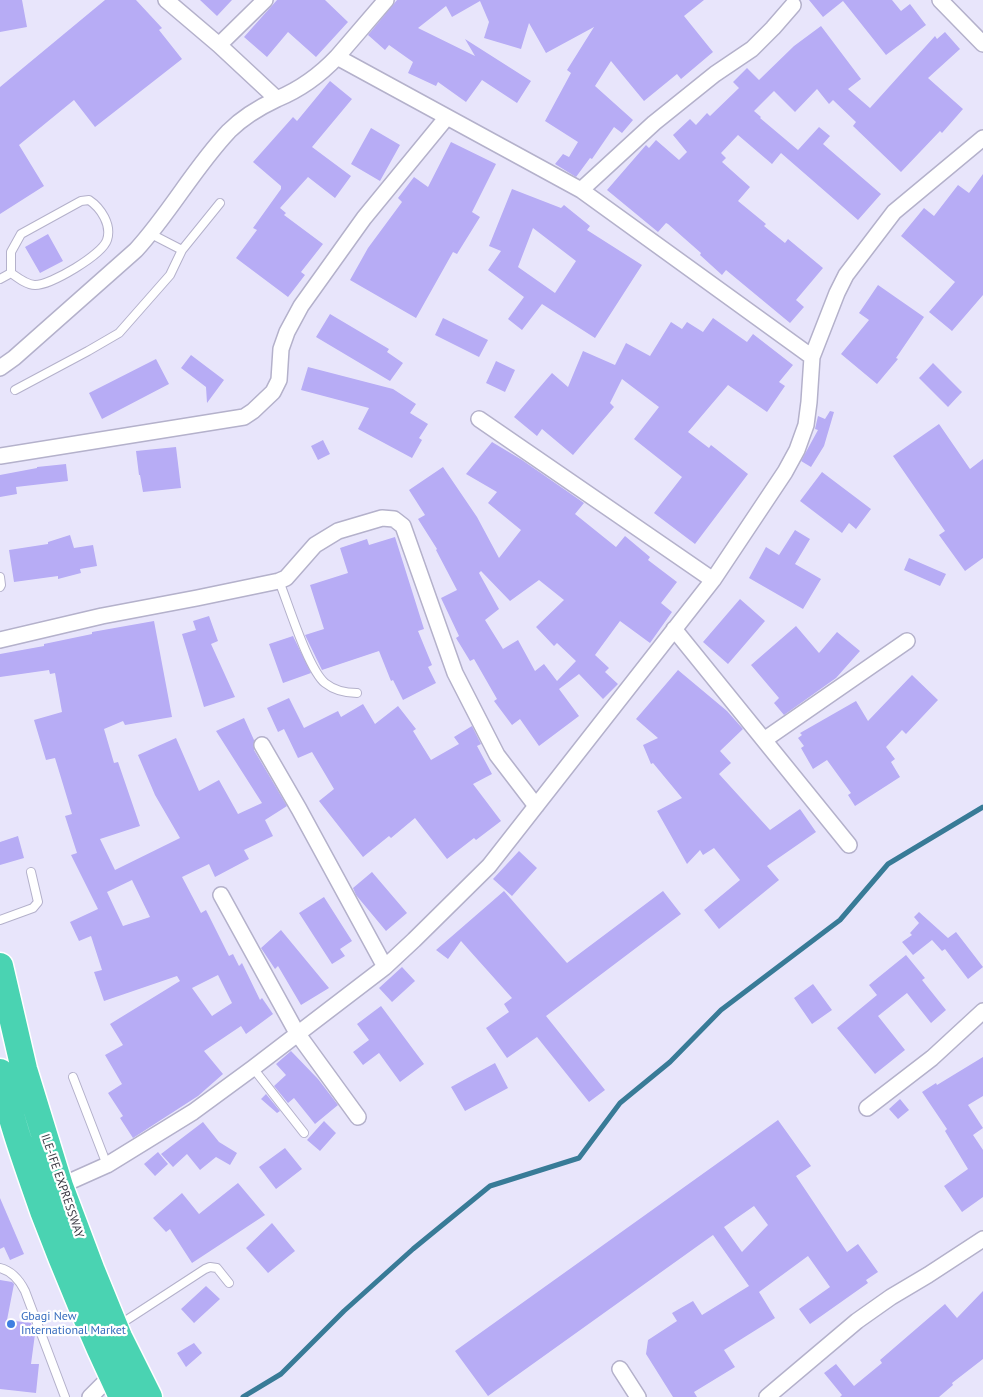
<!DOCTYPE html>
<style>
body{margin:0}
canvas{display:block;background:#e8e5fb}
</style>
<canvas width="983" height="1397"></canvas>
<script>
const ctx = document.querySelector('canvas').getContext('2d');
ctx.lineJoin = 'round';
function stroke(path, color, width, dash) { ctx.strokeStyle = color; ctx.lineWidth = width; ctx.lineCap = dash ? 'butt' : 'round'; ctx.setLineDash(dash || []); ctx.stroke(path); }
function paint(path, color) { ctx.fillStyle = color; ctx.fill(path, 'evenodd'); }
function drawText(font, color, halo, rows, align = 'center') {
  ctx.font = font + ' "PT Sans",sans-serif'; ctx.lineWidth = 4.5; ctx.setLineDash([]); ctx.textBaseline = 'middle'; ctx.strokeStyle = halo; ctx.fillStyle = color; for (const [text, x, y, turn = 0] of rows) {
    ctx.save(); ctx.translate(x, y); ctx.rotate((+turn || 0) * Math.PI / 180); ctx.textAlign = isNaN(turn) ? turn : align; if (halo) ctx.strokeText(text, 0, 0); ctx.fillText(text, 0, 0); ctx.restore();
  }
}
stroke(new Path2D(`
 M243 1397 281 1374 344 1311 413 1249 490 1186 579 1158 620 1103 670 1062 721 1010 840 920 888 864 983 807`), '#387b97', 5);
paint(new Path2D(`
 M0 0H22L27 27 0 32Z
 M105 0H136L162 28 159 30 182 59 95 127 74 100 19 145 44 186 0 214V87Z
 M200 0H232L217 16Z
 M277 0H325L348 22 316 57 288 32 267 57 244 37Z
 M397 0H704L684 16 713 52 681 79 677 74 644 101 611 61 595 86 633 120 622 133 614 127 592 159 590 158 576 177 555 164 563 154 569 157 578 142 545 121 571 73 567 70 594 27 546 53 529 23 521 49 484 38 489 22 480 1 452 17 446 6 418 28 475 56 465 39 531 81 517 103 482 80 466 102 438 82 436 86 408 73 413 62 389 45 385 50 368 35Z
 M809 0H892L901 11 910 4 926 25 886 55 843 1 823 17Z
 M821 26 861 79 848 89 870 108 935 36 937 39 945 32 960 49 928 78 963 109 942 133 940 131 901 172 853 126 856 122 833 100 829 104 817 89 795 112 774 91 754 111 761 117 760 118 798 150 819 127 830 136 823 144 881 194 858 220 781 153 772 164 738 135 721 153 726 158 722 162 750 187 738 201 766 224 764 226 785 243 788 239 823 268 796 300 804 307 790 323 726 270 722 275 700 255 701 253 668 224 666 223 658 232 607 190 646 145 649 148 656 140 679 160 687 152 673 135 690 119 696 125 707 113 710 116 739 88 733 82 747 68 759 80 794 46Z
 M330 81 352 99 312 147 351 176 335 198 308 177 280 208 286 213 284 215 323 244 301 272 305 275 288 297 236 258 257 230 253 228 281 189V186L253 162 293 117 297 121Z
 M371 128 400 145 380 181 351 164Z
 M451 142 496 164 472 212 480 217 457 254 453 252 416 318 350 280 368 248 402 202 398 198 414 177 428 187Z
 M983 174V295L952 331 929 312 955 282 901 236 924 208 934 216 958 185 969 193Z
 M512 189 561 208 564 205 590 226 587 230 642 265 595 338 542 304 522 330 508 319 524 297 488 270 501 251 489 246ZM533 228 576 261 555 293 518 267Z
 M48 234 63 261 40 273 25 247Z
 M878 285 924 317 896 358 898 359 877 384 841 354 869 320 859 313Z
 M330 314 389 349 387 352 403 363 390 381 316 337Z
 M443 318 488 340 479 357 435 335Z
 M713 318 747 342 753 334 793 365 779 382 785 386 767 412 728 385 688 432 709 448 711 445 748 474 695 544 654 513 682 477 634 439 659 407 622 379 610 403 614 407 573 455 542 429 537 436 514 417 552 373 568 387 583 351 615 365 626 343 650 356 671 322 682 329 687 322 703 332Z
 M191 355 224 380 207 403 206 387 181 368Z
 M156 359 169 384 102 419 89 393Z
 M496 361 515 370 505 392 486 383Z
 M933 363 962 392 948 407 919 378Z
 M308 367 393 389 416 404 410 413 428 424 419 438 422 440 412 458 358 429 369 408 301 390Z
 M830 411 834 412 824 446 811 467 801 461 818 430 815 429 818 416 825 419Z
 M939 424 970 469 983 459V558L965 571 939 535 945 531 893 456Z
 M323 440 330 454 318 460 311 446Z
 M492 442 522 460 584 503 575 514 616 547 625 536 650 557 648 560 677 582 661 603 672 612 650 643 620 621 595 655 609 668 605 672 618 684 603 699 579 674 559 689 579 716 539 746 520 719 512 725 494 701 497 699 474 659 470 661 456 638 459 636 441 598 457 590 436 550 437 549 418 519 425 515 409 490 443 467 477 517 499 558 521 530 488 503 497 492 466 474ZM481 571 510 601 539 580 564 600 536 627 554 646 557 643 576 661 557 681 544 664 535 671 518 640 503 649 485 620 499 609 479 573Z
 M176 447 181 488 143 492 140 475H139L136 451Z
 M66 464 68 481 16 487 17 494 0 497V475L37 468V467Z
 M822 472 871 509 856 529 849 523 842 533 800 501Z
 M795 530 810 539 795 564 821 579 803 609 749 578 766 547 779 555Z
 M70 535 74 548 93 545 97 566 80 569 81 573 58 579V576L14 582 9 550 48 544V542Z
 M395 537 424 629 418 631 432 665 428 667 436 683 403 700 393 680 391 681 379 651 322 670 305 635 324 629 310 585 348 573 340 548 367 539 369 545Z
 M909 558 946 574 940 586 904 570Z
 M740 599 765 621 728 664 703 642Z
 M209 616 218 641 211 644 235 697 204 707 182 634 196 630 193 621Z
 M154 621 172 717 125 725 123 721 104 729 114 763 118 762 140 826 100 839 115 870 180 838 155 795 138 755 176 738 199 791 219 780 238 814 262 803 216 731 244 718 254 740V750L287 806 265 820 273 836 244 850 249 859 215 877 209 864 182 877 201 913 206 910 229 956 233 954 239 966 242 963 260 1000 262 998 273 1014 246 1034 241 1026 204 1051 223 1074 198 1096 133 1138 120 1118 123 1116 108 1093 122 1084 105 1055 123 1045 110 1024 180 981 177 976 104 1001 94 972 102 970 91 936 79 941 70 922 98 909 71 855 77 853 65 816 72 814 55 758 46 760 34 720 62 712 55 673 50 674 49 670 0 677V654L44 646V644L92 634V632ZM132 880 150 917 123 926 107 892ZM218 975 232 1003 212 1016 192 988Z
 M796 626 819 653 837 632 860 651 836 678 784 715 774 703 779 698 751 665Z
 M293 636 311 673 283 683 269 644Z
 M678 670 727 711 743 729 720 751 731 763 719 774 770 830 800 809 816 832 767 866 779 880 719 929 704 910 740 880 714 848 703 855 700 850 687 864 657 811 682 798 653 763 651 764 643 745 658 738 636 719Z
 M912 675 938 700 906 734 902 730 886 747 895 759 891 762 900 777 855 806 848 795 851 793 827 760 813 769 801 748 804 746 798 738 802 735 800 733 856 701 868 721Z
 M289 698 304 728 338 711 341 717 363 704 375 724 398 706 416 729 413 731 431 760 459 744 454 737 472 726 481 744 477 746 492 774 473 784 501 821 476 840 474 838 447 859 415 818 391 838 389 836 363 857 319 801 334 789 312 752 298 758 284 729 278 732 267 708Z
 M18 836 24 858 0 865V842Z
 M519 851 537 868 512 896 493 879Z
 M372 872 407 913 386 931 356 895 353 888Z
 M504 891 567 963 663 891 681 914 546 1016 605 1090 589 1102 537 1037 507 1058 486 1028 509 1012 504 1004 512 998 461 941 448 959 436 950Z
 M324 897 352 941 340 949 345 956 332 964 299 913Z
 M919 912 948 938 956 932 983 967 968 979 945 949 942 951 932 940 913 955 902 942 912 935 910 933 919 923 914 917Z
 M281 930 329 988 301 1005 278 966 275 969 261 948Z
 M906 955 925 978 922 980 946 1010 931 1023 907 993 878 1016 905 1050 875 1074 837 1028 877 995 869 985Z
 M402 967 415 981 392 1002 379 988Z
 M813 984 832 1010 812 1024 794 998Z
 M381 1006 424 1064 400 1082 379 1053 363 1065 353 1052 369 1040 357 1024Z
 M291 1051 318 1079 338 1105 315 1124 294 1098 288 1103 274 1086 286 1075 276 1064Z
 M983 1057V1096L968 1105 983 1128 973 1135 983 1150V1197L962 1212 944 1186 968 1169 945 1131 947 1129 922 1092 936 1083 937 1085Z
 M495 1063 508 1088 465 1111 451 1087Z
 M266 1094 280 1111 277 1113 261 1099Z
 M900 1099 909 1110 898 1119 889 1109Z
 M778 1120 811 1166 796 1176 847 1252 858 1244 878 1272 866 1280 868 1283 810 1324 799 1309 830 1287 808 1256 759 1292 775 1318 724 1350 735 1367 694 1392 697 1397H673L646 1354 648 1340 677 1321 672 1313 693 1301 702 1315 749 1286 713 1235 488 1396 455 1351ZM754 1206 768 1225 742 1252 724 1227Z
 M324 1121 336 1133 320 1151 307 1140Z
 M203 1122 219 1142 237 1153 230 1165 216 1157 200 1170 187 1154 173 1167 161 1154Z
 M285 1148 302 1169 276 1189 259 1167Z
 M158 1152 168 1164 155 1176 144 1164Z
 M238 1183 265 1215 192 1263 170 1229 166 1232 153 1218 182 1193 199 1214Z
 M0 1198 24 1254 10 1260 4 1247 0 1249Z
 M272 1223 295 1251 268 1273 246 1248Z
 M0 1280 12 1282 14 1284 7 1320 31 1323 35 1334 31 1364H39L36 1393 0 1389Z
 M206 1286 220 1299 194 1323 181 1309Z
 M983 1291V1359L952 1383 953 1385 939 1397H840L842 1395 824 1373 836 1364 854 1386 882 1363 880 1360 945 1304 957 1318Z
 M194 1343 202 1353 186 1367 177 1353Z`), '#b7acf5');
const service = new Path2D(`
 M89 200C101 208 112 225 107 240 102 255 51 285 35 285 27 285 18 278 11 273V252L21 234 81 201Z
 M182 250 220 203
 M0 279 11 273
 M15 390 88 351 119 333 170 275 182 250 151 234
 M0 577 1 585 0 587
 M279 581C288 603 308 669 325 683 335 691 345 693 357 693
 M0 920 33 908 38 902 31 872
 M253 1068 304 1133
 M73 1077 107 1165
 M0 1268C12 1271 20 1281 25 1291L65 1397
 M119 1325 205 1269 210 1267 217 1268 229 1283`);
const minor = new Path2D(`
 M166 0 219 45 277 99C301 89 319 76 337 57L581 190 812 357
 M940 0 983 44
 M219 45 265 0
 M337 57 386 0
 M581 190 654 123 715 74 752 49 773 28 793 5
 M0 368 14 358 136 250C170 213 194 168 229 131 243 117 260 107 277 99
 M479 419 713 580
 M0 456 244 417 253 411 273 392 279 380 281 349 287 332 301 306 364 218 447 117
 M674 629 849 845
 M0 640 102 616 197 598 279 581 286 578 315 545 338 531 382 518 394 519 403 526 455 673 497 755 536 806
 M764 740 907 641
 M262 745 299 809 385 967
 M221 895 297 1033 358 1117
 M867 1108 932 1058 983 1011
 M60 1186 107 1165 193 1112 253 1068 385 967 414 940 489 866 713 580 785 472 797 450 806 425 809 402 812 357 837 293 846 275 894 212 983 138
 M620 1369 638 1397
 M90 1397 112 1375
 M767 1397 857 1321 891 1297 928 1275 983 1239`);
const trunk = new Path2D(`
 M0 966 24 1069 60 1186 92 1271 119 1337 149 1397
 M0 1072C10 1119 27 1165 43 1211 67 1274 93 1336 122 1397`);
stroke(service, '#b4b1cb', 10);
stroke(minor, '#b4b1cb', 18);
stroke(trunk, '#fff', 29);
stroke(service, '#fff', 8);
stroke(minor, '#fff', 15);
stroke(trunk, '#4ad3b2', 26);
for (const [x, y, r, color] of [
 [11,1324,5,"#3f7fe0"]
]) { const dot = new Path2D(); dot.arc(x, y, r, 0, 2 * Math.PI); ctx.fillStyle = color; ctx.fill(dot); stroke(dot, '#fff', 2); }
drawText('12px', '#3b3a44', '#fff', [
 ["ILE-IFE EXPRESSWAY",62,1186,71]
]);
drawText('12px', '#366cbe', '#fff', [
 ["Gbagi New",21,1317],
 ["International Market",21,1331]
], 'left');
</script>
